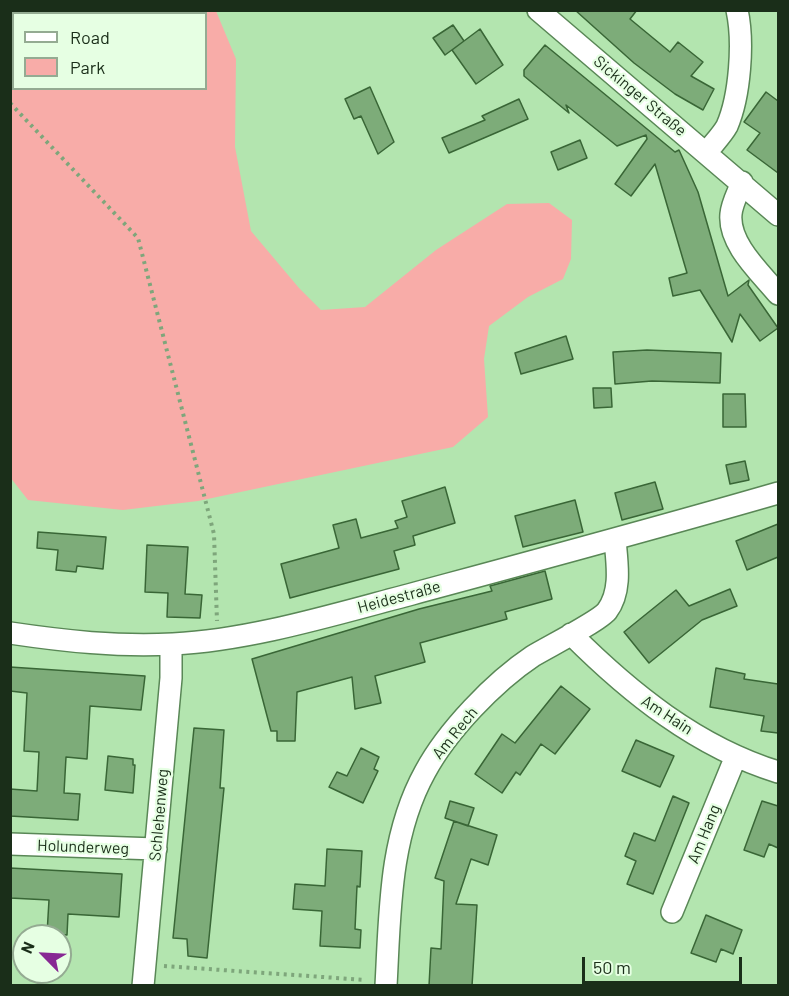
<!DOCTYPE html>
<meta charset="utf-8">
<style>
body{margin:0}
#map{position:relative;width:789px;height:996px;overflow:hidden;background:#b3e5af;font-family:Barlow,sans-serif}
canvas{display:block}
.frame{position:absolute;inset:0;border:12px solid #1a2e19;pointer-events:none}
.legend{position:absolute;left:12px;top:12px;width:195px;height:78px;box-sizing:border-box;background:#e6ffe3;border:2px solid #94ab92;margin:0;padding:8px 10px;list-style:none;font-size:18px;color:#1a2e19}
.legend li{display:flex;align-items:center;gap:12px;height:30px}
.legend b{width:30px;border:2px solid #94ab92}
.north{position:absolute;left:12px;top:924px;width:60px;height:60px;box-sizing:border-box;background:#e6ffe3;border:2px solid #94ab92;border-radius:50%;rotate:294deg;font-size:16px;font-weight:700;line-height:24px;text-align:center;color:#1a2e19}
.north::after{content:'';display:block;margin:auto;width:21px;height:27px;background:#872993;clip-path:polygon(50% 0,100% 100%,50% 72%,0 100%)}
.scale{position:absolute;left:582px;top:957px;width:160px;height:27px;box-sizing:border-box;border:3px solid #1a2e19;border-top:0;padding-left:8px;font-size:18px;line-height:21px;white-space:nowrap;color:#1a2e19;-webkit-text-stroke:4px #e6ffe3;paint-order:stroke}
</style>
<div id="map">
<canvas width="789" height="996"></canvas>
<div class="frame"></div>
<ul class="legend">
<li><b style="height:8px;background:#fff"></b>Road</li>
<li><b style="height:16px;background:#f8aca8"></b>Park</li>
</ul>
<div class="north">N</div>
<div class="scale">50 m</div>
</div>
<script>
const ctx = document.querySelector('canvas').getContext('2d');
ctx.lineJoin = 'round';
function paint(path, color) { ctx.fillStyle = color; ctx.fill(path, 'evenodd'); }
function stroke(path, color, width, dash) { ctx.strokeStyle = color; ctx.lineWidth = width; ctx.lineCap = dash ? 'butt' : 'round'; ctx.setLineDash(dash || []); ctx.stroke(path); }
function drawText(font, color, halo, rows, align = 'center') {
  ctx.font = font + ' Barlow,sans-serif'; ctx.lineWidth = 4.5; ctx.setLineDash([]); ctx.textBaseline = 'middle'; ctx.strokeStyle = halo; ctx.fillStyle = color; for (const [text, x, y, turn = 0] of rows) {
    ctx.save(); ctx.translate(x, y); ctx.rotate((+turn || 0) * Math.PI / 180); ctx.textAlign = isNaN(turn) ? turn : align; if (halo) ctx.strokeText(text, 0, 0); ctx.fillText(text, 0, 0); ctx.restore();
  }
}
paint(new Path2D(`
 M11 10 216 11 236 59 235 147 251 231 299 288 321 310 365 307 436 250 507 204 549 203 572 220 571 259 563 279 528 297 489 326 484 359 488 417 453 447 198 501 123 510 28 500 10 477ZM14 14H206V88H14Z`), '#f8aca8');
const building = new Path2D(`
 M575 10H637L630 19 670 52 678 42 703 62 691 76 714 89 703 110 675 94 634 63Z
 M453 25 464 41 445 55 433 38Z
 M480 29 503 65 476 84 452 50Z
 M545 45 675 152 679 150 698 192 728 296 749 280 748 285 778 328 760 341 740 314 732 342 700 290 673 296 669 278 687 273 655 164 631 196 615 184 647 139 646 135 617 146 566 105 569 113 524 76V70Z
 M370 87 394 142 378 154 361 116 354 119 345 99Z
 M766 92 778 101V173L747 150 760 133 744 122Z
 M519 99 528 119 449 153 442 138 485 120 482 116Z
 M580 140 587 158 558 170 551 152Z
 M566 336 573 359 521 374 515 353Z
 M647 350 721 353 720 383 652 381 615 384 613 352Z
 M593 388H611L612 407 594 408Z
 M723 394H745L746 427H723Z
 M745 461 749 480 730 484 726 465Z
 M655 482 663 509 622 520 615 493Z
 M445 487 455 523 413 536 415 545 394 551 399 569 290 598 281 564 339 548 333 525 356 519 361 538 398 528 395 521 407 517 402 501Z
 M575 500 583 532 523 547 515 516Z
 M778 524V557L747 570 736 541Z
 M38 532 106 537 103 569 77 566 76 572 56 570 58 550 37 548Z
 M147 545 188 547 185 594 202 595 200 618 167 617 168 593 145 592Z
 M545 571 552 599 505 612 507 619 420 643 425 662 375 676 381 703 355 709 352 677 297 692 295 741H277V731H271L252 659 419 609 492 591 490 586Z
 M730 589 737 606 702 620 649 663 624 632 676 590 689 606Z
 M10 667 145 676 141 710 90 706 87 759 66 757 64 793 80 794 78 820 10 816V789L37 791 39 752 24 751 27 693 10 691Z
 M716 668 745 674 744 679 778 684V733L761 731 764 716 710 707Z
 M561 686 590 709 555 754 541 744 520 775 516 772 502 793 475 774 502 734 515 743Z
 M194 728 224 730 220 788H224L207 958 188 956 187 939 173 938Z
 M636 740 674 756 660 787 622 771Z
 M361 748 379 757 374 769 378 771 363 803 329 787 337 772 347 776Z
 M108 756 133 759V765H135L133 793 105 790Z
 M673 796 689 803 653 894 627 884 636 861 625 856 634 833 655 841Z
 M450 801 474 808 468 826 445 818Z
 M762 801 778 806V848L769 844 764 857 744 850Z
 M454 821 497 835 488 865 471 859 456 904 477 905 472 986H429L431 948 441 949 444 881 435 878Z
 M327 849 362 851 360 887 357 886 355 929 361 930 360 948 320 946 322 911 293 909 295 884 325 886Z
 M10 868 122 874 119 917 68 914 67 935 47 934 49 900 10 898Z
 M706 915 742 930 733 954 721 949 716 962 691 953Z`);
paint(building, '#7dac79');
stroke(building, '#396636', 1.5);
const minor = new Path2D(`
 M538 10 778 215
 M707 152C713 144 722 135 727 126 740 96 744 42 737 10
 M742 182C738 193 732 203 731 214 728 244 761 273 778 294
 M10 633C64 641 118 647 173 644 252 640 335 614 412 594 534 561 657 528 778 493
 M571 634C630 693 697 747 778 772
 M10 844 156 849
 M672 912 736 756
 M143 986 171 678V645
 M386 986C390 913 389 837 425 772 447 731 494 682 533 656 548 647 599 621 607 611 622 591 617 563 615 540`);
stroke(minor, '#598756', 24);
stroke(new Path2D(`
 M10 103 138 238 214 534 217 621
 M164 966 366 980`), '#7ea67b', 4, [3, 4.5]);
stroke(minor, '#fff', 21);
drawText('16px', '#1a2e19', '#e6ffe3', [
 ["Sickinger Straße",640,96,40],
 ["Heidestraße",399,597,-15],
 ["Am Hain",667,715,33],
 ["Am Rech",455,733,-51],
 ["Schlehenweg",159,815,-85],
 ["Am Hang",704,834,-68],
 ["Holunderweg",83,847,2]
]);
</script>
